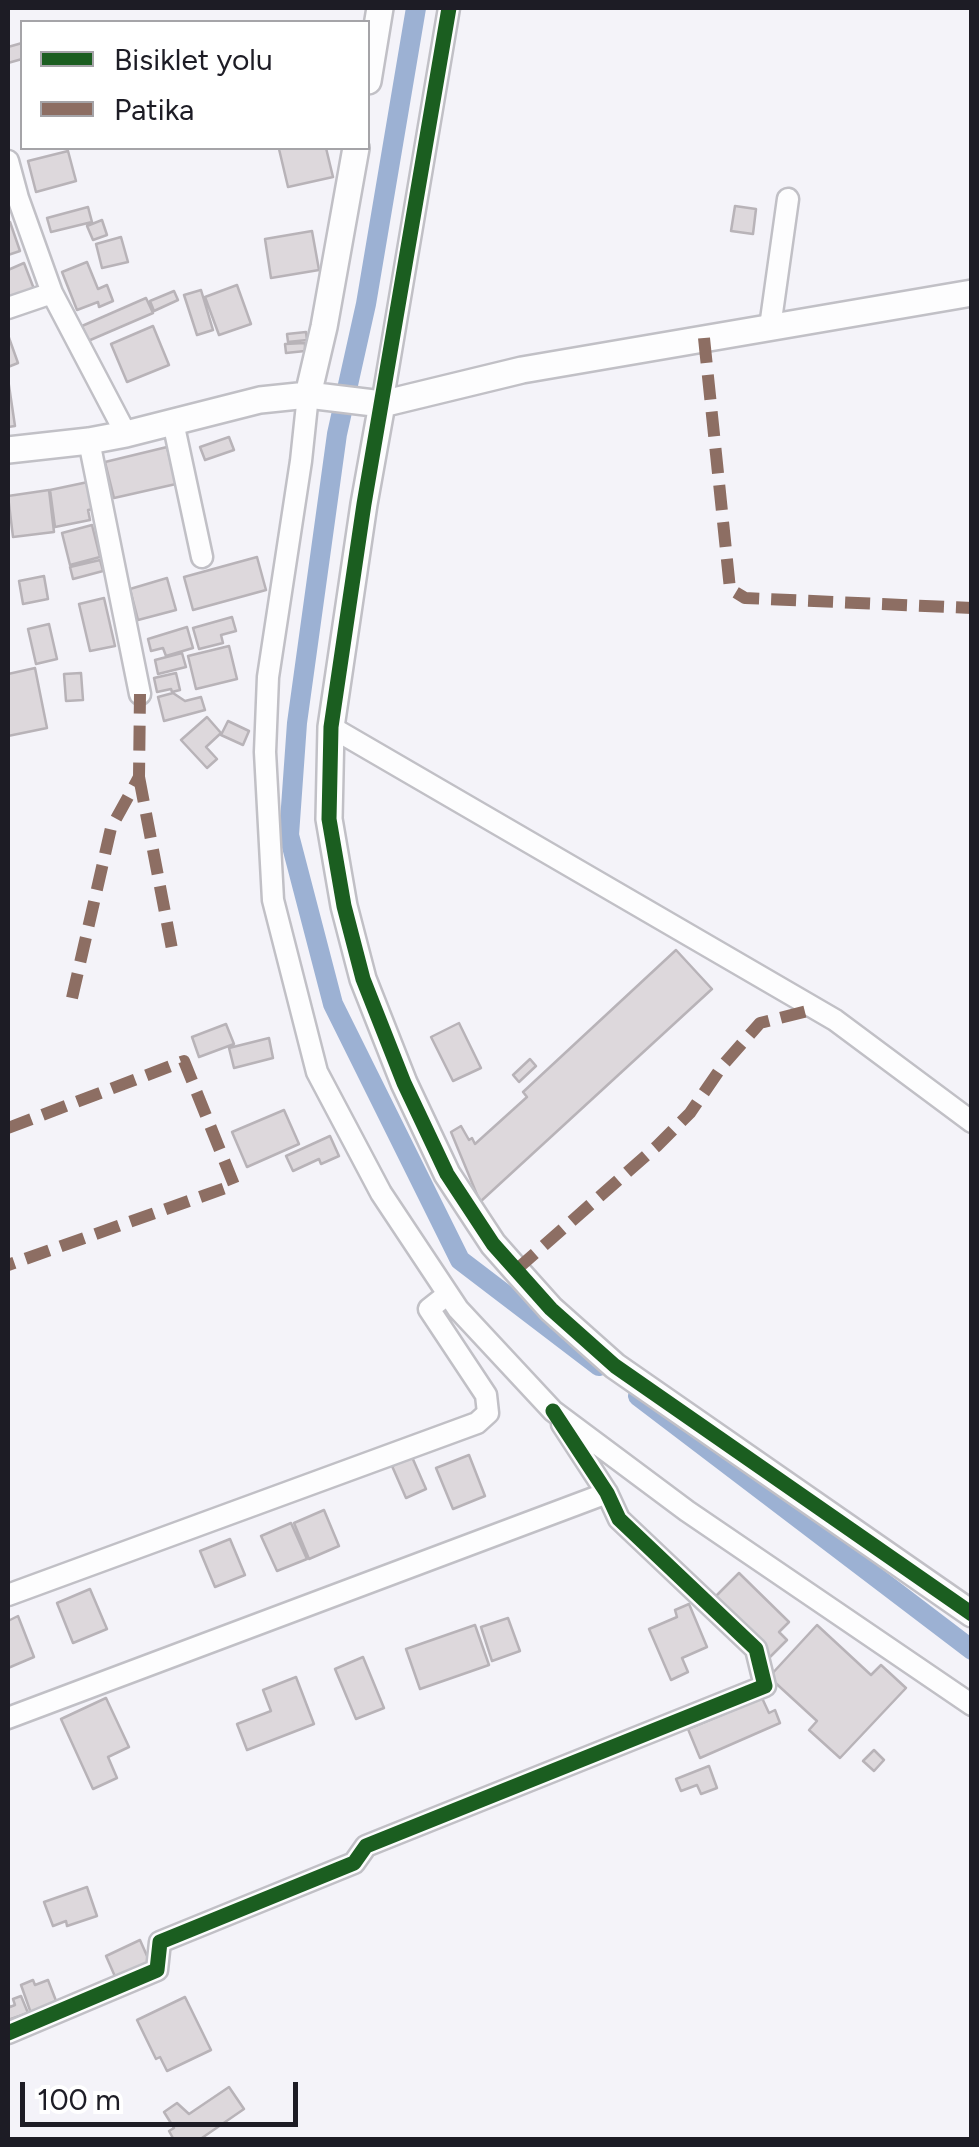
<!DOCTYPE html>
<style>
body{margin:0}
#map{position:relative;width:979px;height:2147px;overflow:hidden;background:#f4f3f9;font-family:Figtree,sans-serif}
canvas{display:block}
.frame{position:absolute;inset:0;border:10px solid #1d1c25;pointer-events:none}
.legend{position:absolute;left:20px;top:20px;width:350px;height:130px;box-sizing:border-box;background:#fff;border:2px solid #a5a4a8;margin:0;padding:12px 18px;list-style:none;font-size:30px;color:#1d1c25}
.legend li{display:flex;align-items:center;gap:20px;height:50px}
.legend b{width:50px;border:2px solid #a5a4a8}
.scale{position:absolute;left:20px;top:2082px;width:278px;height:45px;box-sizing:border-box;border:5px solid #1d1c25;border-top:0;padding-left:12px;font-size:30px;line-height:35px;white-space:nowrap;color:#1d1c25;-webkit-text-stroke:8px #fff;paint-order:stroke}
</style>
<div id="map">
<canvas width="979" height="2147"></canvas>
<div class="frame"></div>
<ul class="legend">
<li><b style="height:12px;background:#1b5e20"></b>Bisiklet yolu</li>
<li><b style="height:12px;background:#8d6e63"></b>Patika</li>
</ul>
<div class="scale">100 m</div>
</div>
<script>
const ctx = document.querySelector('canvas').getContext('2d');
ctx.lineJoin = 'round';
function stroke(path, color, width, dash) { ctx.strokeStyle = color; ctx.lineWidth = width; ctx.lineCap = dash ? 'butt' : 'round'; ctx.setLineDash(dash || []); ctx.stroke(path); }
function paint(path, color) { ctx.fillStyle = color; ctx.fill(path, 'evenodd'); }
stroke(new Path2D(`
 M416 8 366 304 337 434 297 723 289 835 333 1004 460 1260 599 1366
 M638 1396 972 1650`), '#9cb1d3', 20);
const building = new Path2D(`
 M22 43V59L8 63V47Z
 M286 148H326L333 177 288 187 279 149Z
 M68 151 76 181 36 192 28 161Z
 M735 206 756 209 753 234 731 231Z
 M88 207 92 222 51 232 47 218Z
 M102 220 107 235 93 240 87 226Z
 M10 222 20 251 8 255V223Z
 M312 231 319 270 271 278 265 239Z
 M121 237 128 262 102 268 96 244Z
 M87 262 98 289 107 285 113 301 99 307 98 302 77 310 62 272Z
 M24 263 34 289 8 298V270Z
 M237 285 251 324 219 335 205 297Z
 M201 290 213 330 197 335 184 295Z
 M174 291 178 300 154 311 150 301Z
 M146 298 153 313 88 341 82 326Z
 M153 326 169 365 127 382 111 344Z
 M306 332 307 340 288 342 287 334Z
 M8 335 18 363 8 367Z
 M305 343V351L286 353 285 344Z
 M8 379 15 426 8 427Z
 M229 437 234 450 205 460 200 447Z
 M167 447 176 484 114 498 105 462Z
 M88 482 93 509 88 510 90 520 55 527 50 490Z
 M49 490 54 532 13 537 8 496Z
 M92 525 100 557 70 565 62 533Z
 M257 557 266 590 193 610 184 577Z
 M100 560 103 571 73 579 70 567Z
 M44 576 48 599 23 604 19 581Z
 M167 578 176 610 138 620 130 589Z
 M104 598 115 646 90 651 79 604Z
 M232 617 236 631 221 635 223 643 199 649 193 628Z
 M49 624 57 659 36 664 28 629Z
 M187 627 193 648 166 656 163 648 151 651 148 639Z
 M229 646 237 679 196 689 188 656Z
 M182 653 186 667 158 674 155 660Z
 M35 668 47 728 8 736V674Z
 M81 673 83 700 66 701 64 674Z
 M176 673 180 690 172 692 171 689 157 692 154 678Z
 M173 693 185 701 201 697 205 710 164 721 158 697Z
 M207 717 221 733 206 747 217 759 207 768 181 740Z
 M228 721 249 731 243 745 221 735Z
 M676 950 712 989 480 1202 451 1132 461 1126 469 1140 472 1138 475 1144 527 1097 523 1092Z
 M459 1023 481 1068 453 1081 431 1037Z
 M226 1024 234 1044 199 1057 192 1037Z
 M269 1038 273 1058 234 1068 229 1048Z
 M530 1059 536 1066 519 1082 513 1075Z
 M284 1110 299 1144 247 1167 232 1132Z
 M330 1136 339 1156 321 1164 319 1159 293 1171 286 1156Z
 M469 1455 485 1496 453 1509 436 1468Z
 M412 1457 426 1489 406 1498 392 1466Z
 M324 1510 339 1546 309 1559 294 1523Z
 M291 1523 307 1559 277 1571 261 1536Z
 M230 1539 245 1575 215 1587 200 1551Z
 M739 1573 789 1622 779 1632 787 1640 770 1657 712 1600Z
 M90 1589 107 1629 73 1643 57 1603Z
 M689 1604 707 1647 682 1658 688 1672 671 1680 649 1629 677 1617 675 1610Z
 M18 1616 34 1657 8 1668V1621Z
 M508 1618 520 1651 492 1661 481 1627Z
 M475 1625 489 1665 420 1689 406 1649Z
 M817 1625 871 1675 881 1665 906 1688 840 1758 809 1730 817 1721 769 1677Z
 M363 1657 384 1708 356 1719 335 1669Z
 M296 1677 314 1724 247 1750 237 1724 271 1711 263 1690Z
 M106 1698 129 1747 108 1757 117 1778 93 1789 61 1719Z
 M762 1698 769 1713 775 1710 780 1723 700 1758 688 1729Z
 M874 1750 884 1760 874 1771 863 1761Z
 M709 1766 717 1788 701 1794 697 1785 681 1791 676 1779Z
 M87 1887 97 1916 67 1926 66 1921 53 1926 44 1902Z
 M140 1940 151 1965 117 1981 106 1956Z
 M33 1980 35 1985 48 1980 58 2006 32 2016 21 1985Z
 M21 1996 28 2013 8 2020V2003L10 2007 15 2005 13 1999Z
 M185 1997 211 2050 167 2071 160 2057 156 2059 137 2020Z
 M229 2087 244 2109 199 2140H174L169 2131 174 2128 164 2112 177 2103 189 2114Z`);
paint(building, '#ddd8dc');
stroke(building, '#b8b3b8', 2.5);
const minor = new Path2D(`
 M8 161 18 198 52 293 126 434
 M8 308 52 293
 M770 327 788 199
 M308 395 301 461 268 677 265 752 273 900 317 1072 381 1193 458 1309 553 1411 687 1511 972 1705
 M382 404 449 8
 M173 422 202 557
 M89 441 140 694
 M331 727 835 1020 972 1122
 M8 1595 477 1423 488 1413 486 1395 429 1309 448 1294
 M8 1718 607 1493
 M8 2033 157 1970 160 1942 354 1863 366 1846 765 1686 756 1649 619 1519 607 1493 562 1424`);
const tertiary = new Path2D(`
 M368 81 380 8
 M308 395 324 327 356 148
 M382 404 364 504 331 727 329 819 344 906 363 979 404 1083 447 1174 493 1244 516 1270 551 1309 615 1366 972 1614
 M8 450 89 441 126 434 260 400 308 395 382 404 522 370 972 293`);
stroke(minor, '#c1c0c6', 25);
stroke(tertiary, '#c1c0c6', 30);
stroke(minor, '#fdfdfe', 20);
stroke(tertiary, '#fdfdfe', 25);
stroke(new Path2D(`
 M704 338 730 589 745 598 972 608
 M139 777 172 949
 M72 998 111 828 139 777 140 694
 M8 1128 184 1061 234 1185 8 1265
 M516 1270 657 1146 690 1113 723 1065 760 1023 815 1009`), '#8d6e63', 12, [25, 12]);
stroke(new Path2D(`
 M449 8 364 504 331 727 329 819 344 906 363 979 404 1083 447 1174 493 1244 551 1309 615 1366 972 1614
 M8 2033 157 1970 160 1942 354 1863 366 1846 765 1686 756 1649 619 1519 607 1493 553 1411`), '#1b5e20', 15);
</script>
